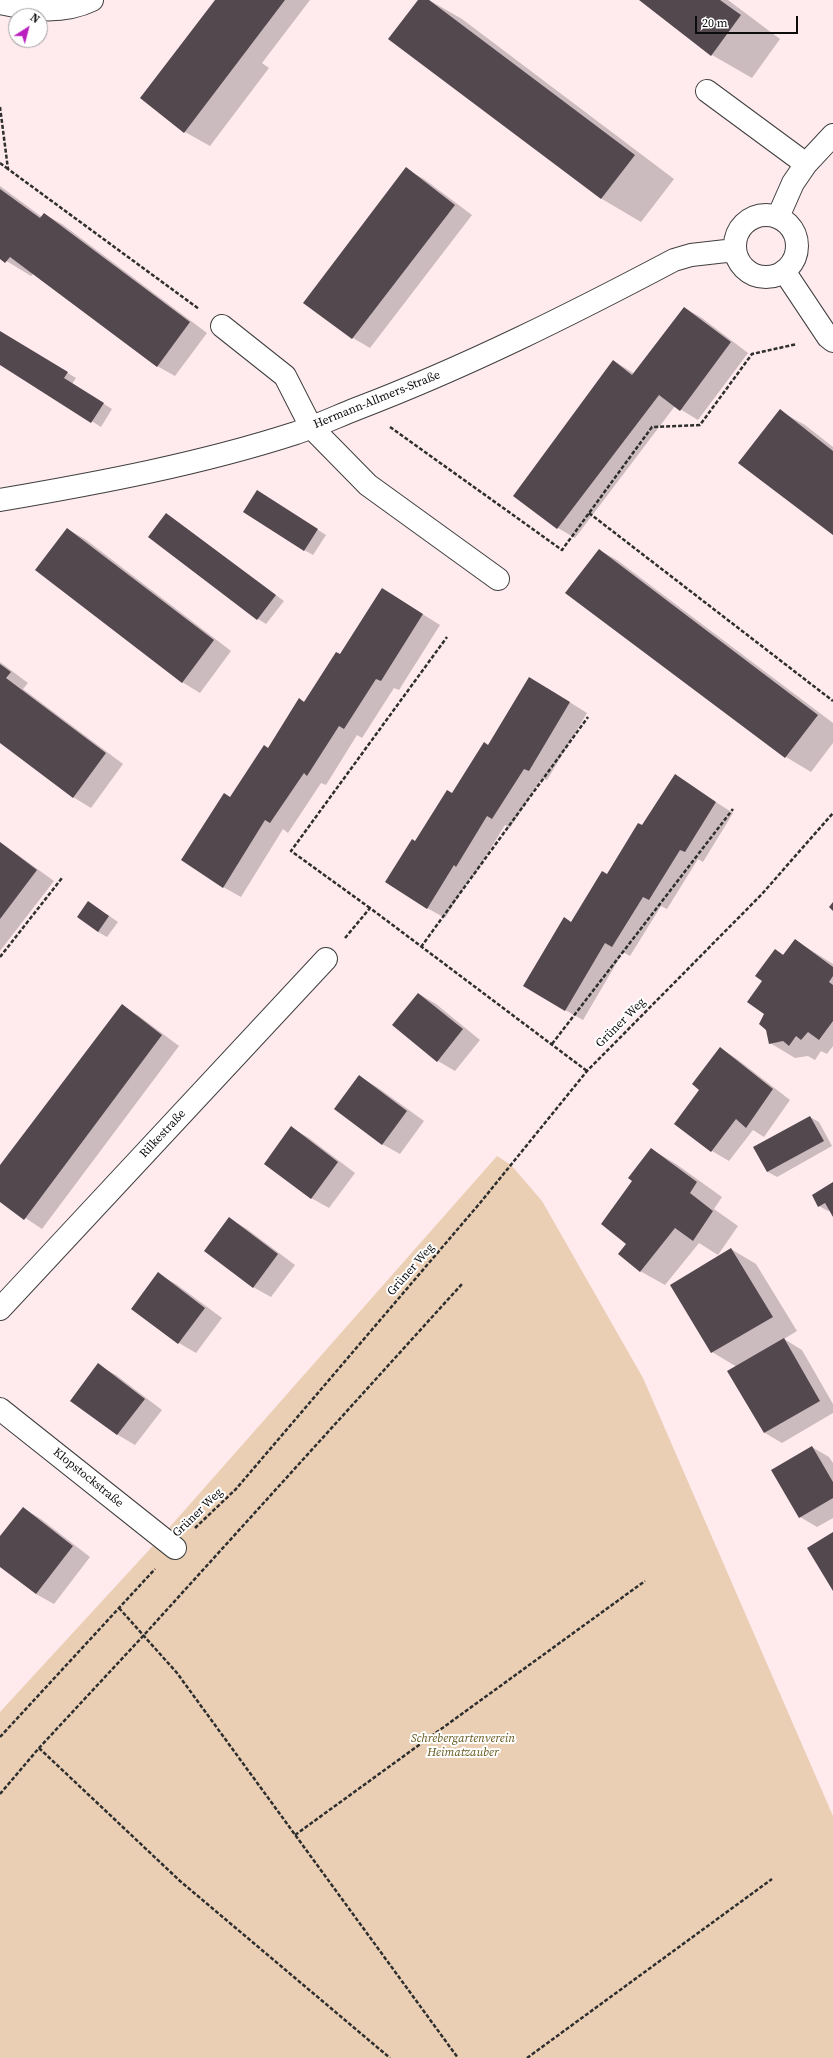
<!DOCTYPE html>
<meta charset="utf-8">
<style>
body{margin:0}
#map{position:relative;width:833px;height:2058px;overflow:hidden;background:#ffeaee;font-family:"Source Serif 4",serif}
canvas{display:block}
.north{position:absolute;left:8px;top:8px;width:40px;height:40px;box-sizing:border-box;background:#fff;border:1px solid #9e9e9e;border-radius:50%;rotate:36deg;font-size:11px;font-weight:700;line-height:16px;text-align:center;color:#0c0c0c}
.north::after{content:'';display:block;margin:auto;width:14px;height:18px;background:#ba21be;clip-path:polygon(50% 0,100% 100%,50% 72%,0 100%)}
.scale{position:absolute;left:695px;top:16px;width:103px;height:18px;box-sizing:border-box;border:2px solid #0c0c0c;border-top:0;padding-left:5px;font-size:12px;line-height:14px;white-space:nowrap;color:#0c0c0c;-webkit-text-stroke:3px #fff;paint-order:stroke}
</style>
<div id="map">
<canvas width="833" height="2058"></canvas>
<div class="north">N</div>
<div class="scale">20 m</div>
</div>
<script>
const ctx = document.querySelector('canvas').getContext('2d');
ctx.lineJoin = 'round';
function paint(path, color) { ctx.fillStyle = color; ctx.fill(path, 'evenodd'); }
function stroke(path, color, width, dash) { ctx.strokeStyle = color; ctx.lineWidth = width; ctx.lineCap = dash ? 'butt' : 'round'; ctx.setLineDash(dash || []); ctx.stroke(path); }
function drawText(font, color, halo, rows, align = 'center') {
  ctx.font = font + ' "Source Serif 4",serif'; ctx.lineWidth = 4; ctx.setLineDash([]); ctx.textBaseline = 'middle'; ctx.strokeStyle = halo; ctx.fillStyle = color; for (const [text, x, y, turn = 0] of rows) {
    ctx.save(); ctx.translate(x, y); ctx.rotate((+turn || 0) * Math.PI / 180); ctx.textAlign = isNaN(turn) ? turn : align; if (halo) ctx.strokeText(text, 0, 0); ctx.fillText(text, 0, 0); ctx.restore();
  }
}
paint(new Path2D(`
 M497 1156 511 1165 542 1201 643 1378 833 1816V2058H0V1712L161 1537Z`), '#eacfb4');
paint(new Path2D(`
 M217 0H310L262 63 269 68 210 146 185 132 142 98Z
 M419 0H429L462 19 674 179 641 222 602 199 390 38Z
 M640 0H728L780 39 752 78 712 55Z
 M406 169 424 179 472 215 370 348 353 338 305 302Z
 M0 186 42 217 44 214 62 224 207 333 175 376 157 366 34 273 31 276 0 257Z
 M685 308 702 318 748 353 698 420 675 406 575 538 558 528 514 496 614 361 635 374Z
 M0 332 76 378 72 384 112 409 101 427 0 363Z
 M780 411 805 425 833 447V534Z
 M266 497 326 535 313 555 304 550Z
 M167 514 284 601 266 624 258 619Z
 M67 529 85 539 231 651 200 693 182 682Z
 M599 550 617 560 833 723V743L811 772 786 757 707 698Z
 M400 600 440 625 399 690 394 688 362 738 357 735 326 785 321 783 288 833 283 829 241 897 223 887 230 798 340 655Z
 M0 662 28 683 23 689 123 764 91 808 73 797 0 742Z
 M547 688 587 713 547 780 542 778 510 828 505 825 474 876 472 875 445 918 427 908 416 842 488 746Z
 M675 776 733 813 703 862 698 859 667 909 661 906 630 956 623 952 583 1020 565 1010 572 923 643 827Z
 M0 842 54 881 0 951Z
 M89 902 118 922 107 937 98 932Z
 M795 940 833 964V1046L827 1054 821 1051 815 1060 808 1056 795 1058 770 1043 766 1014 764 981 776 950 784 955Z
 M419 994 436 1004 480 1040 455 1071 438 1061Z
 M122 1006 139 1016 179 1046 42 1229 0 1201V1167Z
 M720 1048 737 1059 790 1100 764 1137 753 1130 729 1161 712 1151 675 1124 700 1089Z
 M360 1077 377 1087 424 1121 400 1154 382 1144Z
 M810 1117 819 1122 832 1146 777 1177 768 1172 754 1148Z
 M292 1128 309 1138 355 1173 329 1208 311 1198Z
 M651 1149 676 1164 722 1197 714 1209 738 1226 718 1255 699 1243 665 1285 640 1271 627 1244 633 1181Z
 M833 1183V1215L830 1210 828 1211 819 1206Z
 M230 1219 247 1229 295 1265 271 1297 253 1287Z
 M731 1249 756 1264 797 1331 784 1339 802 1350 833 1404V1413L782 1443 765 1433 729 1371 737 1367 712 1352Z
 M158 1274 176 1284 222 1318 196 1353 179 1343Z
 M98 1365 116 1375 162 1410 135 1445 118 1435 72 1400Z
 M812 1447 829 1457 833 1463V1518L817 1527 800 1517Z
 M23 1508 41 1519 90 1557 54 1604 36 1594 0 1565V1538Z`), '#0003');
paint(new Path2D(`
 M215 0H285L184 133 140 98Z
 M418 0H429L635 155 601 199 388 39Z
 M639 0H720L741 15 711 56Z
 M406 167 455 205 352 339 303 303Z
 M0 189 40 218 44 213 190 322 157 367 10 257 5 263 0 259Z
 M684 307 731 342 680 411 659 395 557 529 513 496 613 360 632 375Z
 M0 331 68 372 64 378 104 403 91 423 0 365Z
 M780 409 833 451V535L738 463Z
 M257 490 318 529 304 551 243 512Z
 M166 513 276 595 257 620 148 537Z
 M67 528 214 640 182 683 35 570Z
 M599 549 818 715 785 758 565 593Z
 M382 588 423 614 381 681 376 679 344 729 339 726 307 776 304 773 270 823 265 820 223 888 181 860 224 793 230 797 264 745 268 748 299 698 304 702 336 652 340 654Z
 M0 664 11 672 6 678 106 753 73 798 0 743Z
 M529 677 570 702 529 771 524 769 492 819 487 816 456 867 454 865 427 909 385 882 412 839 415 841 447 790 452 793 484 742 488 745Z
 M675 774 716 802 685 852 680 850 649 900 643 897 612 947 605 943 565 1011 523 986 564 917 571 922 602 871 607 874 638 823 642 825Z
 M0 842 37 870 0 919Z
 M88 901 109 916 98 932 77 917Z
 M833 902V911L829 907Z
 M795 939 833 967V976L829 982 833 985V1021L819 1040 808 1032 801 1040 796 1036 789 1046 783 1041 769 1044 766 1030 759 1024 764 1014 747 1002 762 981 755 976 775 949 783 955Z
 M418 993 463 1029 437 1062 392 1025Z
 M122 1004 162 1035 24 1220 0 1202V1165Z
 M720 1047 773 1089 746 1128 736 1119 711 1152 674 1124 699 1090 692 1084Z
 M359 1075 407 1111 382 1145 334 1109Z
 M810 1116 824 1141 767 1172 753 1147Z
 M291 1126 338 1162 311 1199 264 1164Z
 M651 1148 697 1182 690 1193 713 1211 693 1241 675 1228 640 1272 618 1254 626 1244 601 1224 632 1181 628 1178Z
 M833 1182V1217L825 1203 818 1207 812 1195Z
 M229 1217 278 1254 253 1288 204 1251Z
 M731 1248 773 1317 711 1353 670 1285Z
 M158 1272 205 1308 178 1344 131 1309Z
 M784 1338 820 1401 764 1433 727 1371Z
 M98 1363 145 1399 117 1435 70 1401Z
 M812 1446 833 1482V1498L799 1518 771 1470Z
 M23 1507 73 1546 36 1594 0 1567V1536Z
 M833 1532V1591L807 1548Z`), '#54484f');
const minor = new Path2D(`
 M0 3C31 10 63 14 92 0
 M707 91 806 164
 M735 246a31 31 0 1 1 62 0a31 31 0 1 1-62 0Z
 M778 217 793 183 806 164 833 135
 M784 271 828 337 833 341
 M222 326 285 376 311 427 368 485 498 579
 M0 500C99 483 200 464 296 433 316 426 336 417 356 409 466 367 570 315 674 260L691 255 735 250
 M0 1309 326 959
 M0 1409 175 1548`);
stroke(minor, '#3f3f3f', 24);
stroke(new Path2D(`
 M0 107 8 169 199 309
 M0 163 8 169
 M390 427 562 550 652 427 700 425 752 354 797 344
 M589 513 833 701
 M370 908 291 851 447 637
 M345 938 370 908 587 1071
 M421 947 588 717
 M0 957 62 878
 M552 1044 733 809
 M195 1528 236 1489 480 1203 587 1071 762 894 833 813
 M119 1608 177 1673 458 2058
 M0 1737 155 1569
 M39 1748 180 1881 390 2058
 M0 1794 39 1748 144 1635 462 1284
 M295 1835 645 1581
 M527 2058 772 1879`), '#2e2e2e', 2.5, [4, 2]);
stroke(minor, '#fff', 22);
drawText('12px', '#0c0c0c', '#fff', [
 ["Hermann-Allmers-Straße",377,400,-22],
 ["Grüner Weg",621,1023,-45],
 ["Rilkestraße",163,1134,-47],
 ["Grüner Weg",411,1270,-49],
 ["Klopstockstraße",88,1478,39],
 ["Grüner Weg",198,1513,-44]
]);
drawText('italic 12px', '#64571b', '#fff', [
 ["Schrebergartenverein",463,1739],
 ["Heimatzauber",463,1753]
]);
</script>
